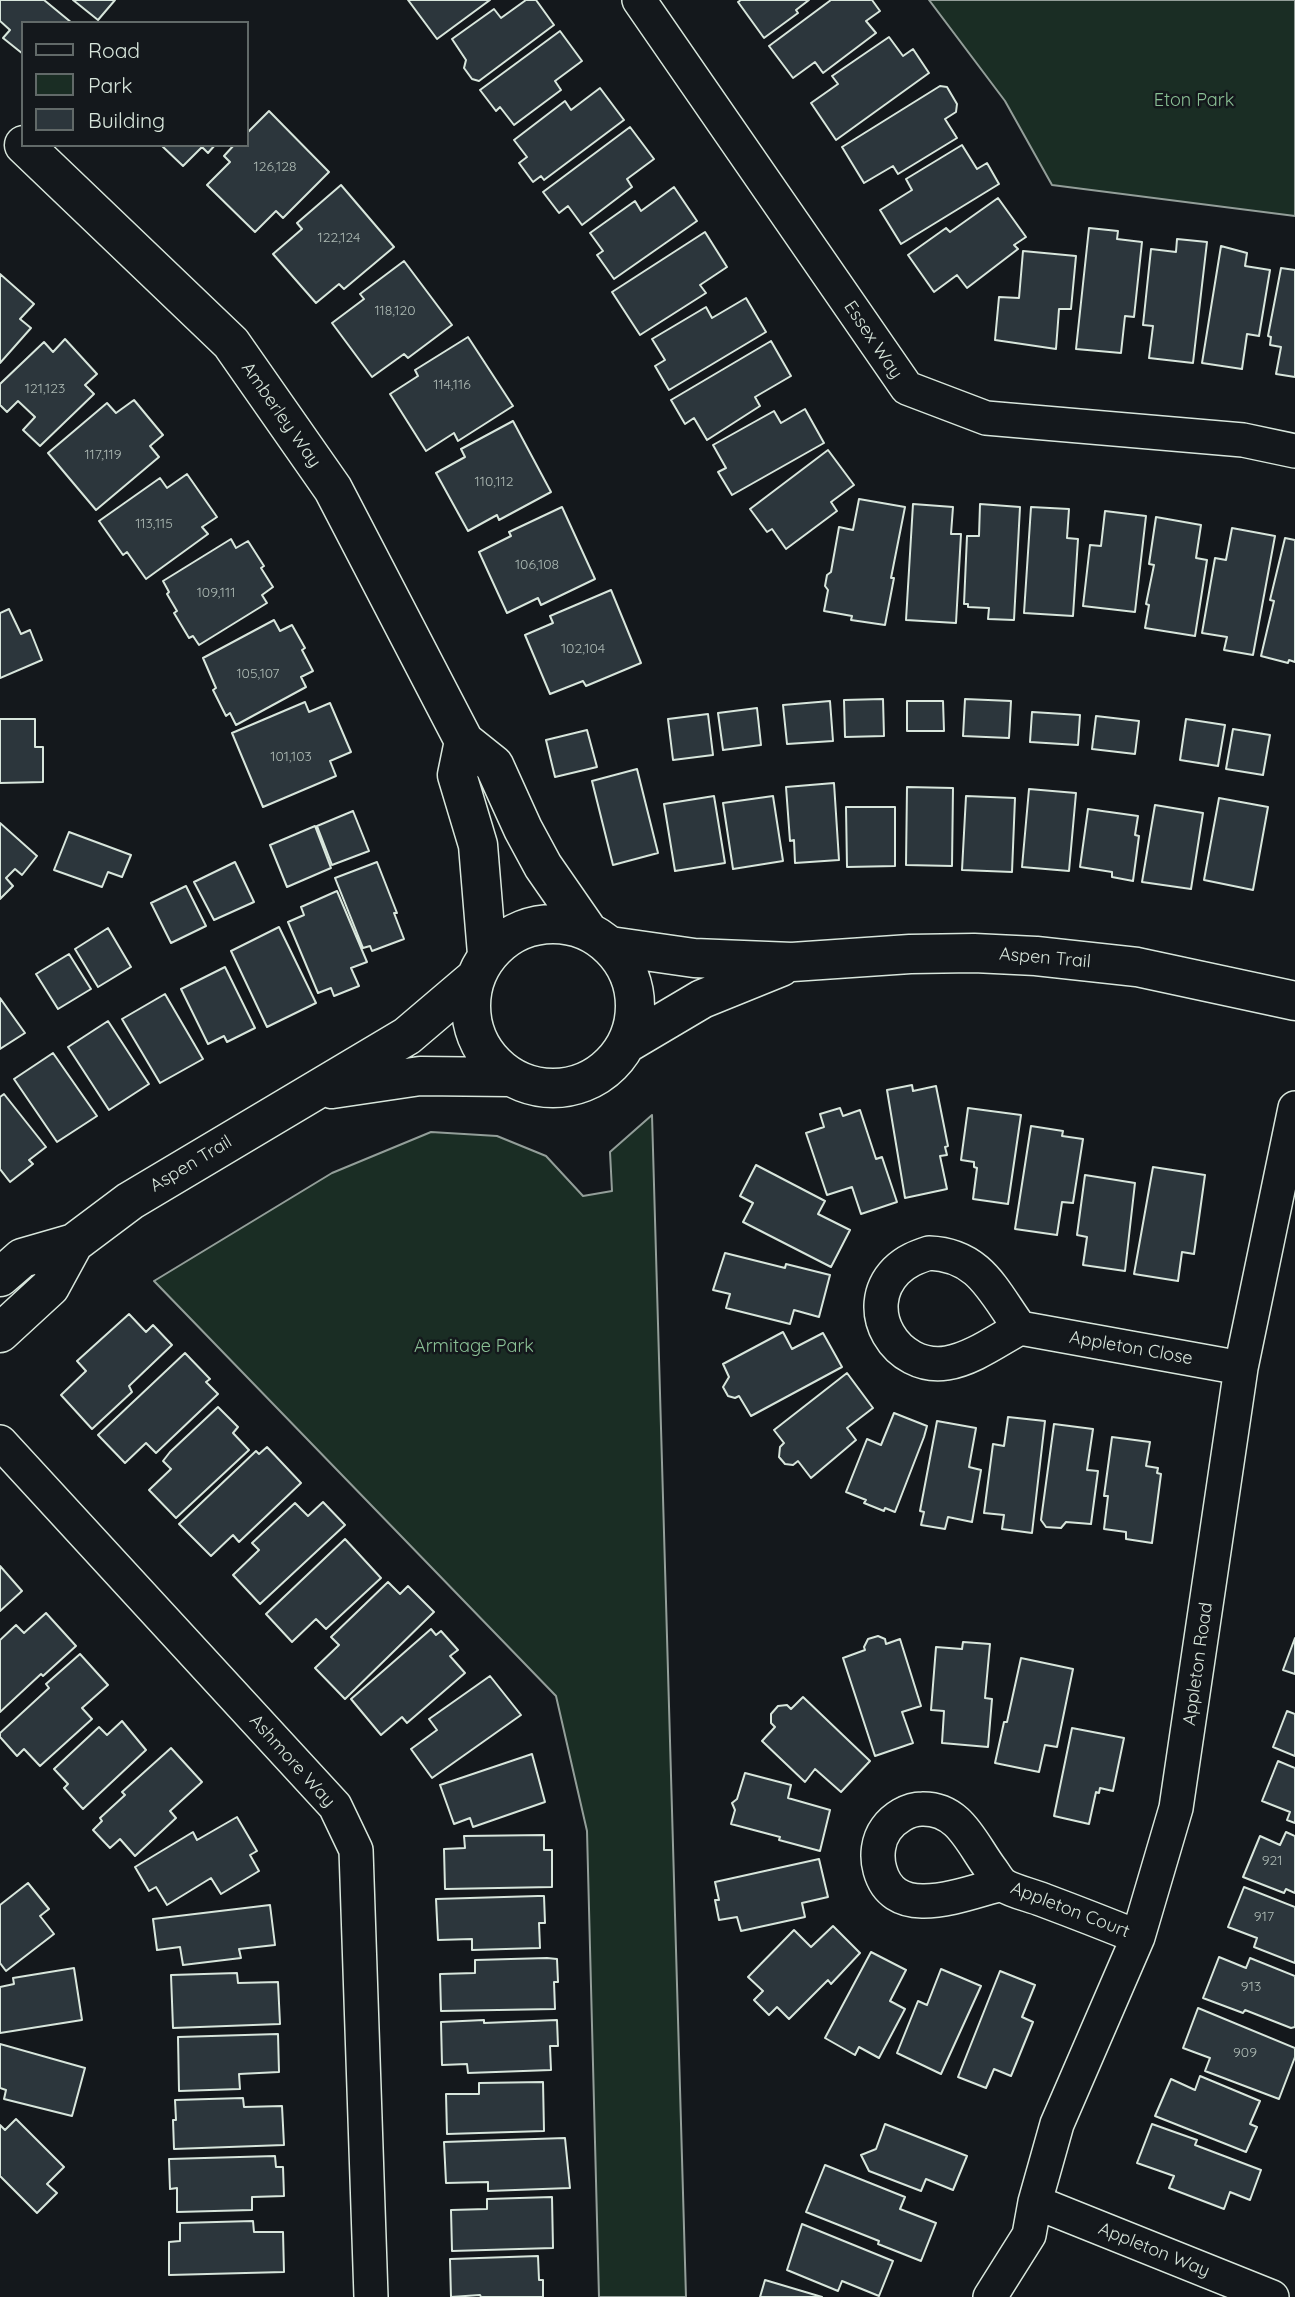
<!DOCTYPE html>
<style>
body{margin:0}
#map{position:relative;width:1295px;height:2297px;overflow:hidden;background:#14181c;font-family:Quicksand,sans-serif}
canvas{display:block}
.legend{position:absolute;left:21px;top:21px;width:228px;height:126px;box-sizing:border-box;background:#14181c;border:2px solid #626a69;margin:0;padding:9px 12px;list-style:none;font-size:21px;color:#d8e6dc}
.legend li{display:flex;align-items:center;gap:14px;height:35px}
.legend b{width:35px;border:2px solid #626a69}
</style>
<div id="map">
<canvas width="1295" height="2297"></canvas>
<ul class="legend">
<li><b style="height:9px;background:#14181c"></b>Road</li>
<li><b style="height:19px;background:#1a2d24"></b>Park</li>
<li><b style="height:19px;background:#2c363c"></b>Building</li>
</ul>
</div>
<script>
const ctx = document.querySelector('canvas').getContext('2d');
ctx.lineJoin = 'round';
function paint(path, color) { ctx.fillStyle = color; ctx.fill(path, 'evenodd'); }
function stroke(path, color, width, dash) { ctx.strokeStyle = color; ctx.lineWidth = width; ctx.lineCap = dash ? 'butt' : 'round'; ctx.setLineDash(dash || []); ctx.stroke(path); }
function drawText(font, color, halo, rows, align = 'center') {
  ctx.font = font + ' Quicksand,sans-serif'; ctx.lineWidth = 5; ctx.setLineDash([]); ctx.textBaseline = 'middle'; ctx.strokeStyle = halo; ctx.fillStyle = color; for (const [text, x, y, turn = 0] of rows) {
    ctx.save(); ctx.translate(x, y); ctx.rotate((+turn || 0) * Math.PI / 180); ctx.textAlign = isNaN(turn) ? turn : align; if (halo) ctx.strokeText(text, 0, 0); ctx.fillText(text, 0, 0); ctx.restore();
  }
}
const green = new Path2D(`
 M929 0H1295V216L1052 185 1005 101Z
 M652 1115 686 2297H599L587 1831 556 1696 154 1281 332 1173 431 1132 497 1136 546 1156 583 1196 612 1191 610 1152Z`);
paint(green, '#1a2d24');
stroke(green, '#939e99', 2);
const building = new Path2D(`
 M0 0H44L72 23H23V54L3 38 10 30 0 21Z
 M73 0H115L98 20Z
 M408 0H490L437 39Z
 M526 0H536L554 25 479 81 472 79 464 68 466 60 452 39 494 9 501 18Z
 M741 0H809L796 10 798 13 764 38 738 2Z
 M831 0H872L880 11 866 21 876 33 823 73 815 62 793 78 769 46Z
 M560 31 582 61 555 81 561 90 514 125 500 107 496 111 480 90Z
 M889 37 903 56 913 49 929 73 836 140 811 103 838 84 832 76Z
 M940 86 947 87 957 104 956 112 945 119 957 138 898 174 893 166 864 183 842 147Z
 M600 88 624 120 544 180 541 176 533 182 519 163 527 157 514 140 565 101 571 110Z
 M269 111 329 172 283 218 276 211 255 232 207 185 230 162 224 156 234 145H247V133Z
 M630 127 654 159 627 179 632 187 582 225 568 206 559 213 543 192Z
 M161 145H215L208 153 202 147 183 166Z
 M962 145 977 169 987 163 999 184 901 244 880 210 912 190 906 179Z
 M341 185 394 247 344 289 339 284 316 303 273 254 302 229 297 223Z
 M674 187 697 221 614 279 597 255 603 251 590 233 635 201 641 211Z
 M998 198 1026 237 1014 245 1018 249 967 288 957 275 934 292 908 255 946 228 950 232Z
 M1089 228 1118 231 1117 239 1142 242 1134 317 1125 316 1121 353 1076 349Z
 M705 232 727 267 700 285 706 293 640 335 612 292Z
 M1177 239 1207 242 1193 363 1149 358 1153 326 1143 325 1151 249 1176 252Z
 M1221 246 1247 253 1245 266 1270 270 1259 336 1247 334 1242 369 1202 363Z
 M1023 251 1076 256 1071 309H1059L1056 349 995 340 999 297 1019 298Z
 M404 261 452 325 408 358 404 354 372 377 332 323 364 299 360 294Z
 M1281 268 1295 270V377L1276 374 1281 347 1270 345 1271 337 1268 336Z
 M0 274 34 304 20 319 31 328 0 363Z
 M746 298 766 332 669 390 655 366 665 360 652 339 706 307 712 318Z
 M468 337 513 406 458 441 454 433 426 451 390 394 418 376 415 370Z
 M65 339 97 374 85 385 94 394 40 446 23 430 35 417 18 401 7 412 0 405V384L44 342 53 352Z
 M771 341 791 376 755 397 760 406 707 440 694 418 685 424 671 400Z
 M134 400 163 435 150 446 159 457 96 510 48 453 107 403 116 413Z
 M805 409 824 443 732 495 718 472 726 468 713 445 774 411 781 423Z
 M513 421 551 492 499 520 497 515 468 531 436 473 465 457 461 449Z
 M828 450 854 485 831 502 837 511 786 549 772 529 767 532 750 509Z
 M187 474 217 517 202 527 208 534 146 579 127 552 123 555 99 521 160 478 167 488Z
 M859 499 905 507 891 578H894L885 625 851 620 852 616 824 611 828 590 825 586 827 575 831 572 839 527 853 530Z
 M913 504 953 507 951 534H961L956 623 906 620Z
 M980 504 1020 507 1014 620 988 619 989 608 968 607V604H964L967 536H979Z
 M562 507 595 579 541 605 538 598 507 613 479 552 511 536 509 532Z
 M1031 507 1069 509 1067 538 1078 539 1073 616 1024 613Z
 M1105 511 1146 516 1135 612 1083 606 1090 545 1101 546Z
 M1156 517 1201 525 1196 558 1207 560 1195 636 1145 628 1149 605 1146 604 1154 565 1149 564Z
 M1232 528 1275 536 1253 655 1224 650 1227 637 1202 633 1215 558 1226 560Z
 M1285 538 1295 540V662L1289 660 1288 663 1261 656 1274 601 1270 600Z
 M231 539 236 548 248 541 264 566 261 568 273 587 262 595 267 603 199 645 193 636 189 638 174 613 177 611 167 594 169 592 163 581Z
 M611 590 641 663 586 686 583 681 550 694 525 635 553 623 550 616Z
 M9 609 21 634 30 630 42 660 0 678V613Z
 M274 620 280 631 292 625 305 648 302 650 313 671 301 677 306 687 236 725 230 713 226 716 213 690 216 688 203 658Z
 M883 699 884 736 845 737 844 700Z
 M965 699 1011 701 1009 738 963 736Z
 M830 701 833 741 787 744 783 705Z
 M907 701H943L944 731H907Z
 M305 702 309 712 330 703 351 752 330 761 336 776 263 807 232 733Z
 M757 708 761 745 723 750 718 713Z
 M1032 712 1080 715 1078 745 1030 742Z
 M708 714 713 755 673 760 668 719Z
 M1096 716 1139 721 1135 754 1092 749Z
 M0 719H35V747H43V782L0 783Z
 M1186 719 1225 725 1218 766 1180 760Z
 M1233 729 1270 735 1263 775 1226 769Z
 M587 730 597 767 555 777 546 740Z
 M637 769 658 853 613 865 592 781Z
 M834 783 839 860 795 863 794 840 790 841 786 787Z
 M907 787 953 788 952 866 906 865Z
 M1029 789 1076 793 1069 871 1022 867Z
 M714 796 725 863 675 871 664 804Z
 M773 796 783 861 733 869 723 803Z
 M966 796 1015 798 1012 872 962 870Z
 M1219 798 1268 807 1253 890 1204 880Z
 M1155 805 1203 813 1191 889 1142 882Z
 M846 807H895V866L847 867Z
 M1088 809 1138 816 1135 835 1139 836 1133 881 1112 877V872L1080 867Z
 M353 811 369 851 332 865 317 826Z
 M0 823 37 856 22 875 15 869 6 878 13 886 0 899Z
 M315 826 331 868 287 887 270 845Z
 M69 832 131 855 122 877 108 872 102 887 54 870Z
 M235 862 254 902 214 920 194 882Z
 M377 862 397 913H394L404 939 372 951 370 946 363 948 335 878Z
 M186 886 206 926 171 943 151 903Z
 M337 891 367 962 351 968 359 986 334 996 331 988 318 993 288 922 304 915 301 907Z
 M279 927 316 1003 267 1027 231 951Z
 M108 928 131 967 98 987 75 949Z
 M69 954 91 989 58 1009 36 974Z
 M225 967 255 1028 227 1042 224 1036 208 1044 181 989Z
 M165 994 203 1059 160 1083 122 1019Z
 M0 998 25 1033 0 1049Z
 M108 1021 149 1084 109 1110 68 1047Z
 M53 1053 97 1116 57 1142 14 1079Z
 M912 1085 913 1091 936 1086 948 1146 945 1147 947 1155 940 1156 947 1189 905 1198 887 1090Z
 M4 1094 46 1147 29 1160 33 1164 10 1182 0 1169V1097Z
 M840 1108 843 1116 860 1110 876 1159 882 1157 897 1202 861 1214 852 1187 827 1195 806 1133 824 1127 820 1114Z
 M968 1108 1021 1115 1008 1204 973 1199 977 1168 974 1167V1162L961 1160Z
 M1031 1126 1063 1131 1062 1136 1083 1139 1073 1203 1062 1202 1057 1235 1015 1229Z
 M756 1165 825 1201 818 1214 850 1230 831 1267 743 1222 753 1203 740 1196Z
 M1153 1167 1205 1175 1194 1254 1182 1252 1178 1281 1134 1274Z
 M1085 1175 1135 1183 1125 1271 1083 1265 1087 1237 1077 1235Z
 M725 1253 785 1268 786 1264 830 1275 819 1317 794 1310 790 1324 726 1308 730 1294 713 1290Z
 M129 1314 146 1332 153 1325 172 1345 129 1386 132 1392 92 1429 61 1395 86 1371 77 1361Z
 M783 1332 792 1349 823 1333 842 1367 751 1416 739 1396 735 1398 728 1396 723 1387 729 1377 723 1364Z
 M185 1353 210 1379 206 1382 218 1394 156 1453 146 1443 125 1463 98 1435Z
 M847 1373 873 1408 847 1428 856 1440 811 1478 798 1461 793 1465 785 1464 779 1457 780 1447 784 1443 774 1430Z
 M218 1407 238 1427 233 1433 249 1450 176 1518 149 1490 171 1469 163 1461 170 1452Z
 M894 1413 927 1426 924 1437 895 1512 885 1508 884 1511 864 1503 866 1500 846 1492 867 1439 881 1445Z
 M1008 1417 1045 1421 1032 1533 1002 1529 1004 1515 984 1513 993 1444 1004 1446Z
 M937 1421 976 1428 969 1467 981 1470 972 1522 948 1517 945 1529 921 1525 924 1512 920 1511Z
 M1054 1424 1093 1429 1087 1470 1098 1471 1091 1524 1066 1522 1061 1528 1046 1527 1041 1520Z
 M1112 1437 1150 1442 1146 1466 1158 1468 1157 1473 1161 1474 1152 1543 1126 1539V1532L1104 1529 1108 1496H1104Z
 M267 1447 301 1483 239 1542 233 1535 211 1556 179 1524 256 1451 259 1454Z
 M323 1502 345 1525 260 1604 233 1575 259 1550 252 1543 295 1503 308 1516Z
 M345 1539 381 1578 326 1629 316 1619 292 1642 266 1614Z
 M0 1566 22 1591 0 1611Z
 M388 1582 400 1594 408 1586 434 1612 345 1699 315 1668 339 1645 331 1637Z
 M46 1613 76 1646 43 1676 41 1674 0 1712V1640L16 1625 24 1633Z
 M431 1629 436 1635 441 1631 458 1650 450 1656 465 1673 407 1723 402 1717 381 1735 351 1699Z
 M878 1636 885 1639 886 1644 900 1639 921 1706 902 1712 913 1743 875 1756 843 1658 865 1650 864 1647 868 1639Z
 M1295 1638V1674L1283 1670Z
 M963 1642 990 1644 985 1698 992 1699 988 1747 942 1743 944 1711 931 1710 936 1647 962 1649Z
 M80 1654 108 1685 82 1708 92 1719 40 1766 24 1749 17 1756 0 1737V1733L49 1688 46 1684Z
 M1021 1658 1073 1669 1057 1747 1045 1745 1039 1772 995 1763 1004 1722H1007Z
 M490 1676 521 1715 432 1778 411 1749 437 1730 429 1719Z
 M803 1697 870 1761 841 1792 815 1769 805 1782 762 1741 775 1727 771 1723V1714L778 1706 787 1705 791 1709Z
 M1287 1711 1295 1714V1756L1273 1747Z
 M122 1721 146 1750 83 1809 64 1788 68 1784 54 1769 99 1727 107 1735Z
 M1072 1728 1124 1738 1113 1791 1100 1788 1099 1793 1096 1792 1089 1824 1054 1816Z
 M171 1748 202 1782 170 1811 176 1818 135 1856 120 1839 110 1848 93 1830 102 1821 100 1818 125 1795 122 1792Z
 M532 1754 545 1802 473 1827 470 1818 454 1824 440 1785Z
 M1278 1761 1295 1768V1823L1287 1820 1290 1812 1262 1801Z
 M745 1773 791 1785 788 1798 830 1810 820 1851 779 1840 780 1837 731 1824 735 1810 732 1803 737 1799Z
 M237 1817 257 1851 250 1855 259 1871 221 1894 211 1878 167 1905 156 1887 149 1891 135 1867 193 1832 197 1840Z
 M1286 1832 1295 1836V1893L1286 1889 1284 1893 1243 1877 1260 1836 1280 1845Z
 M544 1835V1850H552V1887L445 1889 444 1849 465 1848 464 1836Z
 M819 1859 828 1897 802 1903 805 1917 741 1931 737 1917 719 1920 715 1900H719L715 1882Z
 M28 1883 49 1909 40 1916 54 1934 6 1971 0 1963V1905Z
 M1244 1887 1295 1907V1963L1254 1947 1257 1938 1228 1927Z
 M538 1896H544L545 1923H539L540 1948 472 1950V1939L438 1940 436 1899Z
 M270 1905 275 1945 239 1949 241 1958 183 1965 180 1947 157 1950 153 1919Z
 M833 1926 860 1953 831 1984 828 1980 789 2019 777 2007 769 2015 754 2000 763 1991 748 1977 794 1930 811 1947Z
 M871 1952 906 1970 890 2001 905 2009 879 2058 859 2047 855 2055 825 2038Z
 M1219 1957 1246 1968 1250 1958 1295 1976V2027L1291 2028 1245 2010 1243 2013 1203 1998Z
 M547 1958 557 1959 558 1982H554L555 2009 441 2011 440 1974 475 1973V1960Z
 M74 1968 82 2020 0 2033V1987L14 1984 13 1978Z
 M941 1969 981 1986 941 2074 897 2053 918 2001 927 2005Z
 M1000 1971 1035 1985 1022 2017 1033 2022 1011 2076 994 2069 986 2088 958 2077Z
 M237 1973 238 1983 278 1982 280 2024 173 2028 171 1975Z
 M1198 2008 1295 2048V2057L1279 2099 1205 2071 1210 2058 1183 2048Z
 M484 2020V2023L557 2020 558 2046H550L551 2070 468 2073 467 2064 442 2065 441 2022Z
 M278 2034 279 2072 239 2074 240 2089 179 2091 178 2037Z
 M0 2044 85 2068 72 2116 4 2099 6 2090 0 2088Z
 M1200 2076 1260 2101 1250 2124 1257 2127 1246 2152 1155 2116 1171 2079 1195 2090Z
 M543 2082 544 2131 447 2134 446 2094H479V2083Z
 M243 2098 244 2107 282 2106 284 2145 174 2149 173 2120H176L175 2100Z
 M16 2119 64 2167 47 2184 57 2193 37 2213 0 2176V2125L5 2130Z
 M885 2124 967 2156 953 2190 926 2179 921 2191 869 2171 861 2155 876 2149Z
 M1152 2124 1197 2140 1195 2145 1261 2170 1250 2200 1230 2192 1224 2209 1169 2188 1174 2176 1137 2163Z
 M565 2138 570 2188 488 2191V2182L446 2183 444 2142Z
 M275 2156 276 2167H283L284 2196 252 2197V2210L177 2212V2188L170 2189 169 2159Z
 M825 2165 905 2197 900 2209 936 2223 921 2261 878 2244 879 2241 806 2212Z
 M552 2197 553 2248 452 2251 451 2210 487 2209V2199Z
 M253 2221 254 2232H283L284 2272 169 2275V2242L180 2241V2223Z
 M802 2224 893 2261 879 2296 842 2281 838 2291 787 2270Z
 M538 2256 539 2280H543V2297H481L480 2295 451 2297 450 2259Z
 M765 2280 822 2297H760Z`);
paint(building, '#2c363c');
stroke(building, '#d8e6dc', 2);
const minor = new Path2D(`
 M639 0 907 388 986 418 1243 440 1295 451
 M929 1253C980 1255 993 1291 1020 1328 998 1340 972 1359 947 1363 896 1371 859 1309 896 1271 906 1261 917 1257 929 1253Z
 M1020 1328 1241 1368
 M0 1442 335 1806 356 1850 371 2297
 M1002 1884C965 1893 895 1924 880 1870 876 1856 878 1840 886 1829 894 1818 908 1809 922 1809 959 1808 971 1842 990 1868 994 1873 998 1881 1003 1885 1014 1892 1031 1895 1043 1900 1075 1912 1106 1924 1138 1937
 M1035 2202 1272 2297
 M990 2297 1029 2235 1035 2202 1057 2124 1138 1937 1176 1808 1241 1368 1295 1108`);
const tertiary = new Path2D(`
 M24 145 231 343 333 489 464 741 494 765 523 829 543 866 588 931
 M464 741 457 775 478 845 487 954
 M471 1006a82 82 0 1 1 164 0a82 82 0 1 1-164 0Z
 M610 946 694 958 792 962 910 954 974 953 1036 956 1137 967 1295 1001
 M626 1044 702 999 781 967
 M332 1089 420 1076 510 1077
 M0 1277 22 1258 74 1243 130 1201 407 1036 474 979
 M0 1333 50 1287 74 1243`);
stroke(minor, '#d8e6dc', 36);
stroke(tertiary, '#d8e6dc', 41);
stroke(minor, '#14181c', 33);
stroke(tertiary, '#14181c', 38);
drawText('14px', '#adbab4', null, [
 ["126,128",275,167],
 ["122,124",339,238],
 ["118,120",395,311],
 ["114,116",452,385],
 ["121,123",45,389],
 ["117,119",103,455],
 ["110,112",494,482],
 ["113,115",154,524],
 ["106,108",537,565],
 ["109,111",216,593],
 ["102,104",583,649],
 ["105,107",258,674],
 ["101,103",291,757],
 ["921",1272,1861],
 ["917",1264,1917],
 ["913",1251,1987],
 ["909",1245,2053]
]);
drawText('18px', '#8ac095', '#14181c', [
 ["Eton Park",1194,101],
 ["Armitage Park",474,1347]
]);
drawText('18px', '#d8e6dc', '#14181c', [
 ["Essex Way",873,340,56],
 ["Amberley Way",281,415,55],
 ["Aspen Trail",1045,958,5],
 ["Aspen Trail",191,1164,-31],
 ["Appleton Close",1131,1348,10],
 ["Appleton Road",1198,1664,-82],
 ["Ashmore Way",292,1761,48],
 ["Appleton Court",1070,1910,21],
 ["Appleton Way",1154,2250,22]
]);
</script>
